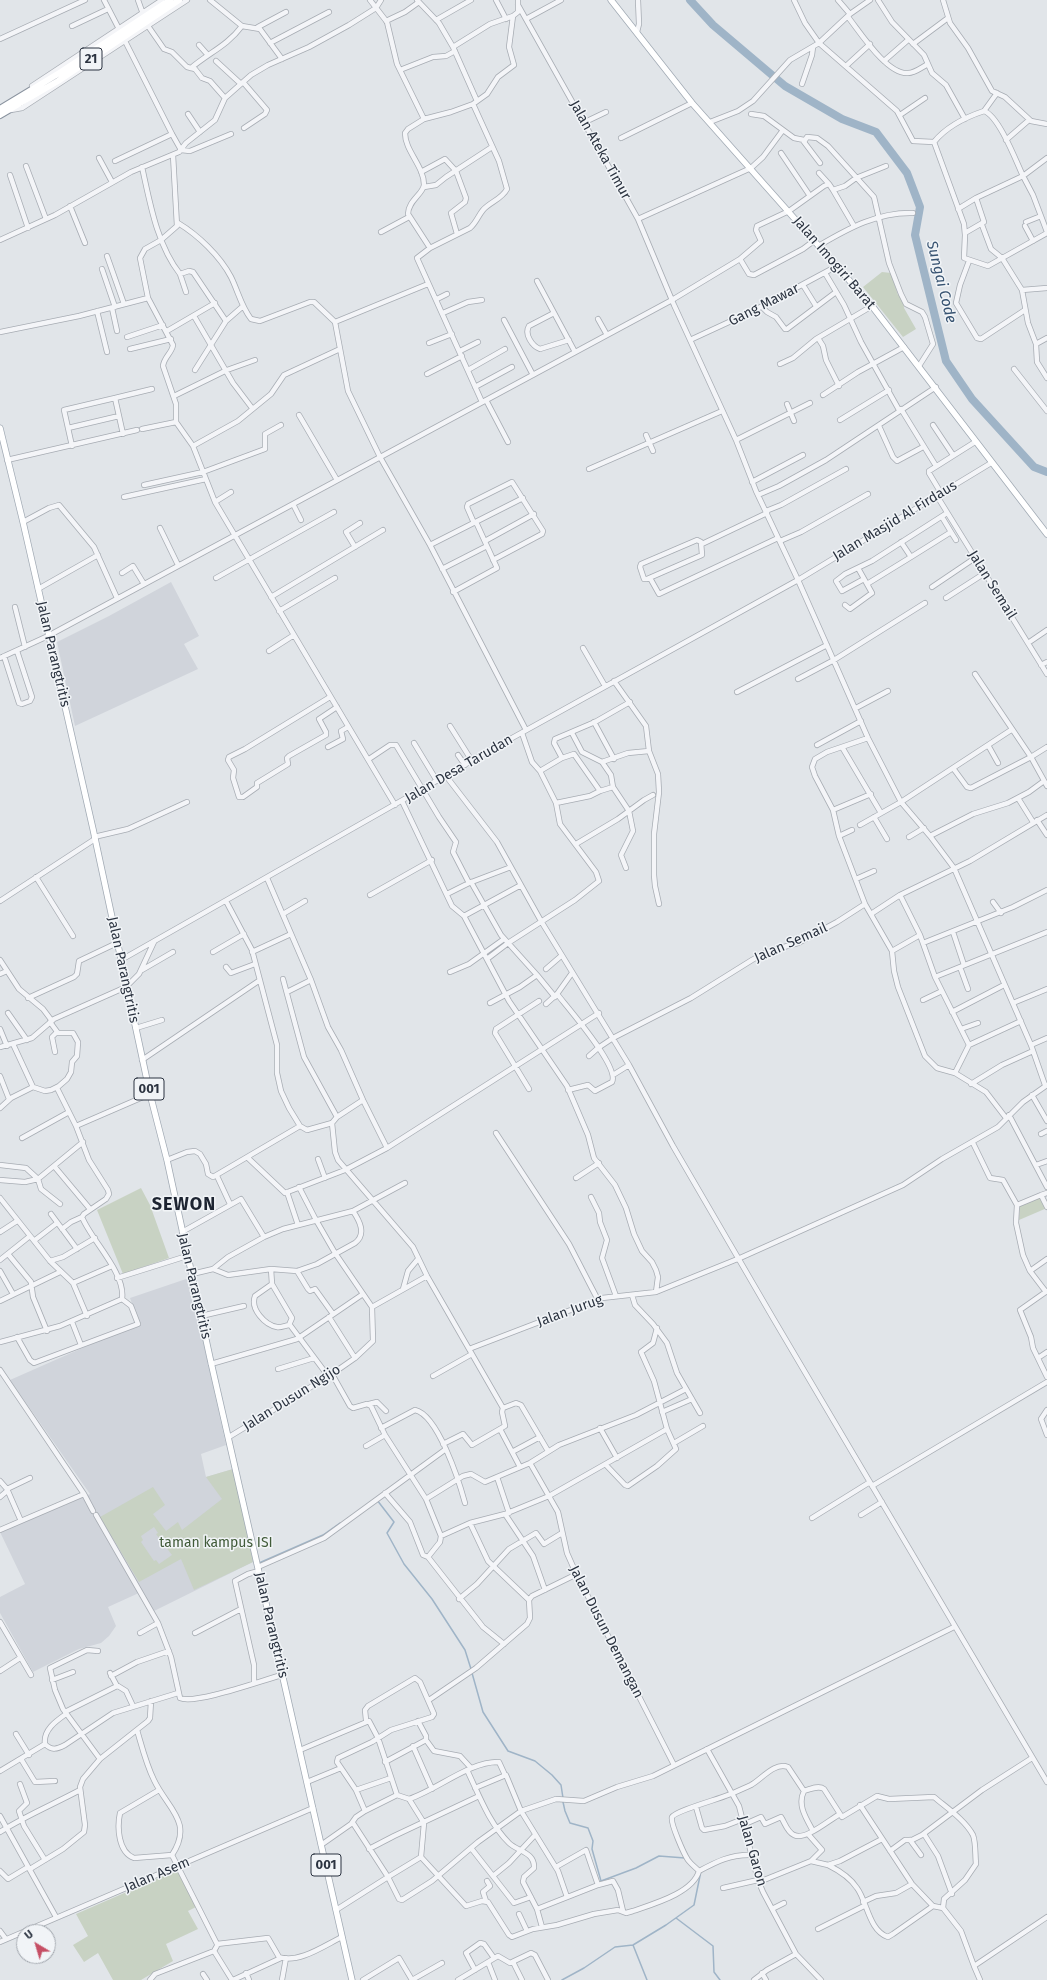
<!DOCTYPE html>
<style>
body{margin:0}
#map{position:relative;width:1047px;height:1980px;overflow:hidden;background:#e1e5e9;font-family:"Fira Sans",sans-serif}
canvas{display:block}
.north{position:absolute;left:16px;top:1924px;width:40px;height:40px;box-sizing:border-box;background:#f1f4f7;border:1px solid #a2a7ae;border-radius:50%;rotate:322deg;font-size:11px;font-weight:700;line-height:16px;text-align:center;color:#2b3340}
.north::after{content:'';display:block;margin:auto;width:14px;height:18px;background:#c64f65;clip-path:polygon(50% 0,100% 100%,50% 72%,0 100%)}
</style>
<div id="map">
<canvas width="1047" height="1980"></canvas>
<div class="north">U</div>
</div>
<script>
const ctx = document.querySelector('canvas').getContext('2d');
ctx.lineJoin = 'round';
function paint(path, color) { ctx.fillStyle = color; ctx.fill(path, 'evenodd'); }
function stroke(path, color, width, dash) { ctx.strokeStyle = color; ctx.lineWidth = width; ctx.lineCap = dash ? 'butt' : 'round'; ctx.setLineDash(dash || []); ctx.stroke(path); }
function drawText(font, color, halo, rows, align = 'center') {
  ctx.font = font + ' "Fira Sans",sans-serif'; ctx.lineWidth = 3; ctx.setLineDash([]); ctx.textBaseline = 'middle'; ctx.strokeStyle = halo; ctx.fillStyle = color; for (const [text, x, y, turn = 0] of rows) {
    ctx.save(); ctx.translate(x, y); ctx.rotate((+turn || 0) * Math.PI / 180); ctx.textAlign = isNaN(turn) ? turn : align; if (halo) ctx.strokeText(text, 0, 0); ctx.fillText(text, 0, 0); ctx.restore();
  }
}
paint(new Path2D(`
 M171 582 199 636 184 644 198 669 75 726 57 642 109 616Z
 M189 1278 226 1445 201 1454 206 1477 233 1469 253 1562 152 1612 141 1592 108 1607 116 1626 109 1636 101 1643 79 1649 33 1672 0 1613V1597L25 1584 0 1532 90 1494 10 1380 139 1323 130 1298Z`), '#d0d4db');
paint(new Path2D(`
 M882 272 891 273 898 295 903 297 904 308 916 329 903 337 863 287Z
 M141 1188 150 1205 169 1258 123 1274 97 1210Z
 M1041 1197 1047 1208 1019 1220 1020 1205Z
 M233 1469 253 1562 194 1590 181 1559 139 1582 100 1517 153 1487 165 1505 153 1514 166 1531 178 1522 182 1530 222 1499 206 1477ZM154 1527 158 1533 156 1534 172 1555 159 1564 156 1560 154 1561 141 1542 143 1540 141 1536Z
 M177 1870 196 1907 188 1911 198 1929 166 1944 173 1961 141 1980H113L98 1953 84 1962 73 1945 88 1936 76 1914Z`), '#c8d2c3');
stroke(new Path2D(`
 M377 1500 394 1522 387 1533 404 1564 432 1599 465 1650 471 1669
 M259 1563 323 1535 340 1523
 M472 1673 483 1712 508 1751 535 1761 552 1775 561 1785 563 1798
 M563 1802 565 1811 570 1823 588 1828 593 1841 592 1849 601 1881 636 1868 659 1856 685 1858
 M676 1918 713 1946 714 1972 720 1980
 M633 1945 647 1980
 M562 1980 584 1968 615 1947 633 1945 666 1925 694 1905 701 1871`), '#9fb4c7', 1.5);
stroke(new Path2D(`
 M690 0 713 25 785 86 842 119 876 132 907 173 920 207 915 235 946 361 972 399 1034 467 1047 472`), '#9fb4c7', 8);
const minor = new Path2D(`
 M104 0 119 29
 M138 0 143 14
 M210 0 242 26 260 29 282 59
 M370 0 387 22 397 64 424 119 451 112 473 104
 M417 0 439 23 453 47 490 24 513 16
 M496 0 506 19
 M794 0 805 23 819 43 897 111 913 141 934 142
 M838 0 850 14
 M878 0 892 22 924 55 932 73 946 85 965 119
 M943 0 950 23 968 48 992 91 1005 97 1031 121 1047 124
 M518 5 638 219 674 305 736 440 756 491 798 580 868 738 901 802 930 836 954 868 1031 1045 1045 1085
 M848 17C860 32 887 75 908 73 915 73 922 67 928 64
 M526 19 561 0
 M436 20 471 0
 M386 21 405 12 419 2
 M72 26 108 9
 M148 26 164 49 172 52 187 67 195 69 202 78 210 81 225 98
 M258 27 286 12
 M637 32 639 24 638 0
 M0 39 85 0
 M125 41 172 134 181 150 190 151 231 134
 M270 43 329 12
 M913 44 948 18
 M199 45 207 54
 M453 47 477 101
 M216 61 241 84
 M884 61 908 40
 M846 66 870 44
 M191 68C210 52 227 46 242 26
 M400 70 433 57 446 56 455 51
 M243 82 267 110 265 114 244 128
 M802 84 812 55 813 47
 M32 86 162 0
 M11 110 22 108 187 0
 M984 111 997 93
 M188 114 200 132
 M751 114 764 116 794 138 804 140
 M900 115 925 98
 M424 119 408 129 405 133C405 151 424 166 424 185 423 194 408 201 408 214L430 248
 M585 122 606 112
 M710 122 738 111 753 101 790 60 819 43 850 14 870 0
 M621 138 692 103
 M1006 140 1029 120
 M934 142 964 224 965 235 964 258 988 266 1047 233
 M934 142C947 126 966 117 984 111 999 116 1016 161 1023 176L1047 158
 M781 153 810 196
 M173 155 177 226 161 240 145 249 140 258 148 298 173 345C172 353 164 357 163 366L176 404V422L193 446 215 502 395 805
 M99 158 112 182
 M115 161 172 134
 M820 163 804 142 807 137 817 138 828 146 874 197 889 263 901 294 906 304 922 312 925 317 933 344 919 366
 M26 166 46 219
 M142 167C150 203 157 245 180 274L189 271 193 272 226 321
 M421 172 445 159 456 171 466 198 465 202 451 213 457 234
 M819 173 829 184
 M10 175 28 228
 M424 187 436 185 446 177 492 147
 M833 190 854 226
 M70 206 85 243
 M958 209 976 198 1023 176 1033 195 1047 232
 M638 219 751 168 763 157 783 130
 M1026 222 1041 216
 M178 223C198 235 220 256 231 277 238 291 241 306 251 319L260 321 310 302H314L335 322 348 391 380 457 430 545 526 730
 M982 225 991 249 1002 258 1022 290
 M1025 226 1033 241
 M381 232 409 217
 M965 233 984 222 976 198
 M0 240 55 215 131 172 179 152 186 143 215 120 225 98 251 75 268 65 309 47 349 25 376 8 381 0
 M820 245C849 228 878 212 913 213
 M107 256 124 304
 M740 259 761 241 756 230 757 226 789 211 824 186 829 184 833 190 845 186 856 178 886 166
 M969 261 960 285 956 303 977 338 981 339 1025 310
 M102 269 115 307
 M825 273 844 305 861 342 899 410
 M180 274 186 292
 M537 281 575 352
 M803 285 816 306
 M1047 288 1022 290 1028 323 1036 344 1047 338
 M437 299 447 294
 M762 307 767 312 776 317 785 329H787L836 292
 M112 308 117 331
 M97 311 107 352
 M443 313 468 302 482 300
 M554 313 529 326C524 334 532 346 540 349L569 340
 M194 316 233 383 252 408
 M598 319 607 335
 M504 320 533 375
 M335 322 428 284
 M167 331 215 303
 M0 332 79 316 148 298
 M127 337 163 325
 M818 338 823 346 826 360 839 386
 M690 340 755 310 837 266
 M429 343 452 334
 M1036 344 1037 362 1047 378
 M130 349 171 339
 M460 351 478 342
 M780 364 793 358 816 339 872 306
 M1014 369 1047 411
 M195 370 226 321 242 307
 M468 370 505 349
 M427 374 462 356
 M475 387 512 367
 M823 395 858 372 904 347
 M174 396 227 370 255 360
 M115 398 152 389
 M486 400 508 442
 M482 402 417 258 430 248 470 228C476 223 478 216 483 210 490 202 502 199 507 189L499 161 473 104 487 94 498 77 514 65 509 47 513 16 518 12V0
 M787 404 794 421
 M901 409 936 466
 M299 415 337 480
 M840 420 889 390
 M933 425 953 455
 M879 426 893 457 897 461 923 447
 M68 428 119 416
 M142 429 176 422
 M646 435 653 451
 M736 440 810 403
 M72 446 64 410 115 398 123 434
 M193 446 238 421 271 394 284 375 340 349
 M7 460 137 430
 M589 469 722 411
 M752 482 803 455
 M144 485 203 472 265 449V434L281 425
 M941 493 929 473V471L975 442
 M758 495 779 486 826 460 936 387
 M937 496 1047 674
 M124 497 206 479
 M215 502 231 492
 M293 504 301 520
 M766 511 781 505 846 469
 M23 522 49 508 59 505 94 547 117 598
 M474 523 467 507 468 504 512 482 543 531 542 534 493 560
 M160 528 178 565
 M951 532 956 540
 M697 540 701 542 702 555 647 579H644L640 567 641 564Z
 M485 541 534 514
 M780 541 801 532 868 494
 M702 544 767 513
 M430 545 523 498
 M355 547 346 532 360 523
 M911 557 951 532 942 517
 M442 569 487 546
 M122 573 133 566 144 584
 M216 578 334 512
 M650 578 659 594 778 538
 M864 579 842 591 836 581 845 574 872 561 947 513
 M867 584 911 557 901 542
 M932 587 975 558
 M38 589 98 555
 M453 592 497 568 476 522
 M271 597 383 530
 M946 598 985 573
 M845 605 850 609 872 593 858 568
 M15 607 25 647
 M279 611 335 578
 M1028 643 1047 630
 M583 648 605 686
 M269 651 294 635
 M4 656 19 703 22 704 30 701 32 697 17 651
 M0 658 48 636 672 300 740 259 749 274 754 275 803 249 815 240
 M1041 665 1047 662
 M798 679 834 660 925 603
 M614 681 646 726 649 751 658 774 659 792 654 834V875L655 886 659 904
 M737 692 827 645
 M330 697 245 749 229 757 228 760 234 770 233 778 239 797H243L257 787V783L288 764 287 758 289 756 326 735V732L319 719 337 707
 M856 708 888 691
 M594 722 614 759
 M450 726 472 761
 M572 733 582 752 602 762 611 775 613 787 629 811 633 831 621 855 626 868
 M868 738 827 752 815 759 812 767 815 776 833 810 839 836 865 904 892 951 894 971 898 987 925 1056 937 1068 955 1073 986 1092 1006 1118
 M414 743 437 781
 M817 745 861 721
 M988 745 998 763
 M328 747 343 739 341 731 348 727
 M842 747 881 813
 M1047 747 1031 757 1047 786
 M458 755 465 765
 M562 758 554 743 555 739 595 722 630 702
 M369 759 390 745H396L439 817 456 842 453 852 469 883
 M602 762 628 753 649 751
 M953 768 967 787 971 788 1031 757 975 674
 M540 771 562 758 574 754 600 791
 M446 776 497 842 541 921 629 1065 673 1146 773 1318 1047 1782
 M1018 798 1033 822
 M402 801 452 906 464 916 509 1001 567 1086 588 1135 594 1158 615 1185 626 1208 634 1234 642 1251 652 1262 656 1270 658 1277 656 1292
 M556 803 590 796 600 791 613 787
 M833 810 871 794
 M874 817 887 839
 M1037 820 1047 835
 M860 825 901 802 1011 730
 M839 836 852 830
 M930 836 973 814 1008 803 1029 792 1044 781
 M94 837 128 829 187 802
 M909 837 924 828
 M576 844 618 819 644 800 653 795
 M36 877 73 936
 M267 878 311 980 328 1027 341 1050 363 1100 387 1148
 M856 879 874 871
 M471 882 501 935 537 975 555 997
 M447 894 469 883 511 867
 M370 895 432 860
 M900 895 920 935 935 977 969 1045 955 1073
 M0 901 95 839
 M226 901 252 950 277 1045V1073L281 1091 289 1108 300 1126 307 1130 332 1123 337 1117 304 1057 283 979
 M993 902 1001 913
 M283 914 305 901
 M871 914 900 895 970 861 1047 815
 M464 916 521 885
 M953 932 964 965
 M923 943 1013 907 1047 890
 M892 951 920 935
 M213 952 244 934
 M252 952 291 934
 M487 959 508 943 575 900 599 881 596 872 560 824 556 803 540 771 532 762 522 733
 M0 960 19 989 43 1009 52 1021
 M121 960 503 743 798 580 991 463
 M226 967 231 973 255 964
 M960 967 968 989
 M546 969 561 956
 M142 970 173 952
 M450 972 469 964 504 939
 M0 974 7 971
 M935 977 1047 932
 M287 992 311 980
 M557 994C568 1008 620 1067 612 1082L595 1091 588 1085 568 1090
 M28 998 74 977 77 974 79 961 117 943
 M923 1000 942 991
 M490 1003 520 987 537 975
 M1013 1003 1047 989
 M546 1004 557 994 572 973
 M952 1012 1004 985
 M8 1013 27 1040
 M136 1028 162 1020
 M0 1029 7 1046
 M961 1029 978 1023
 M13 1044 33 1087
 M969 1045 1021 1021
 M1031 1045 1047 1038
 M0 1047 32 1038 54 1019 126 987 139 974 154 942
 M55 1052 52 1037 57 1032
 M589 1056 598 1048 613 1038 691 998 752 960 766 952 798 943 837 922 865 904
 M142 1060 260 980
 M613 1075 629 1065
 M0 1076 9 1099
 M971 1084 1002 1065 1033 1051
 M57 1088 76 1126 89 1160 108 1190 109 1194 106 1199 84 1214 82 1217 71 1222 62 1229
 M529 1089 495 1033 496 1029 539 1001
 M1032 1095 1047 1121
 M0 1108 11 1098 33 1087 45 1091 51 1090 59 1086 67 1079 71 1072 72 1062 77 1056 78 1042 73 1033H58L50 1022
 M1009 1115 1047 1187
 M337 1117 363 1100
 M332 1123 335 1152 338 1160 413 1247 427 1276 503 1408 516 1403 521 1405 548 1451
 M76 1126 150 1094
 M496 1133 569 1244 598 1300
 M1041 1134 1047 1131
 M22 1138 69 1112
 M973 1143 990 1178 1003 1180 1017 1205 1016 1223 1023 1255 1030 1271 1046 1292
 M248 1158 285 1193 345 1170 387 1148 599 1013
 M318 1159 325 1178
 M167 1160 187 1152 195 1151 200 1154 206 1164 208 1174 213 1177 300 1126
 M0 1165 26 1168 38 1179 41 1189 60 1204
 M1036 1165 1047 1161
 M54 1166 90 1209
 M217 1176 230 1204
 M576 1178 599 1163
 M0 1180 25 1182 38 1179 83 1142
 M287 1192 298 1225
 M1047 1193 1041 1195 1047 1207
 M591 1197 599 1213 600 1222 607 1240 602 1258 616 1296
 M0 1198 50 1261 73 1283 87 1316
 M1017 1205 1041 1195
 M51 1214 77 1249
 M0 1232 17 1221
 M182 1232 241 1199 264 1237
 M35 1240 57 1223
 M8 1254 31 1282 33 1297 47 1331
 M0 1260 30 1236
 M50 1261 63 1257 95 1238
 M213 1269 228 1275 271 1269 297 1271 317 1264 355 1243C367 1234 359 1220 353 1211
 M271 1269 272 1284 255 1296C250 1309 265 1325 277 1327 281 1328 286 1325 290 1325L328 1376
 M0 1271 13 1294
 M297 1271 308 1289 310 1291 315 1289 333 1314
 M1030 1271 1047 1259
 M192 1274 213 1269 228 1257 264 1237 283 1229 353 1211 405 1183
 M117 1278 187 1256
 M73 1283 112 1266
 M272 1284 292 1318 289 1325
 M403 1289 408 1271 418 1259
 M1047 1291 1020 1310 1031 1337 1033 1348 1047 1377
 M632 1295 635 1305 653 1324 667 1343 677 1373 700 1413
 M0 1301 60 1272
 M372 1307 427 1276
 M201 1316 244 1306
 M329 1317 355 1358
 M72 1322 81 1345
 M17 1337 30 1360 34 1363 138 1324 131 1306 122 1299C126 1273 91 1240 82 1217
 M0 1342 60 1326 122 1299
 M469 1349 602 1298 656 1292 740 1258 903 1185 942 1159 998 1127 1023 1102 1047 1085
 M1038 1358 1047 1352
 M211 1364 297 1339 363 1294
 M278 1369 314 1358
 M0 1370 84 1494 93 1511
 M332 1374 350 1406 353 1408 367 1404 371 1406 385 1435 426 1499 441 1536 440 1542 428 1557
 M433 1376 472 1354
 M369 1404 377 1402 386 1411
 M1047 1410 1041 1419 1047 1435
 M662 1412 692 1399
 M381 1428 415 1410C438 1415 459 1481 465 1503
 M600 1428 617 1458
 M500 1429 520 1467
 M229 1437 332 1374 355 1358 373 1341 372 1307 335 1253 316 1220 299 1187
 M674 1443 703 1426
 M443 1444 463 1434 472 1445 505 1426 502 1412 503 1408
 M366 1446 385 1435
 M512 1452 540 1437
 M530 1463 558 1512 567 1553 575 1571 674 1765
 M606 1465 625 1485 628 1486 657 1466 676 1449 667 1429 654 1381 641 1352 653 1343 657 1328
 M497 1477 509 1513
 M0 1481 7 1489 21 1521
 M872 1486 1047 1382
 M7 1489 30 1478
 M385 1493 410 1522 423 1555 428 1557 483 1627 504 1644
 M0 1497 7 1491
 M426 1499 463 1476 471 1474 485 1482 530 1463 559 1445 636 1415 686 1389
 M505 1514 533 1556 545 1590
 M96 1515 158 1623 171 1657 180 1698C195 1705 263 1680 282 1675
 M861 1515 882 1502
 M812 1518 870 1482
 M470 1523 488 1561 529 1600
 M0 1530 84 1494
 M441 1536 470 1523 505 1514 549 1496 667 1429
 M258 1567 324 1538 446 1449
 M459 1599 477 1584 509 1549 536 1533 544 1544 562 1533
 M0 1622 31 1675
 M140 1633 158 1623
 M195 1633 241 1609
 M98 1651 87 1650 50 1668 55 1690 63 1709 100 1759
 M0 1671 20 1658
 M111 1676 137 1662 169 1651
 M52 1680 73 1672
 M254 1683V1665L235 1581 248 1574 259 1571
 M118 1686 126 1691 133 1706
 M429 1700 476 1668 527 1624 530 1618 529 1600 532 1596 577 1574
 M65 1712 117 1686 110 1673
 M66 1714C56 1721 43 1730 45 1744 52 1751 57 1749 65 1745L113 1713 178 1693
 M137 1730C142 1747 146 1764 154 1780 167 1808 194 1822 172 1855
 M16 1734 29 1755
 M426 1740 434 1751 460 1756 471 1768
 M413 1746 432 1789
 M707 1749 739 1806 758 1880 763 1892 796 1954 821 1980
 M300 1750 369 1721 378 1738 397 1795
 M21 1759 35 1782 55 1781
 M385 1762 426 1740V1736L418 1721
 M467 1770C479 1795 489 1823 509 1843 517 1851 535 1852 534 1868L524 1877 523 1882 537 1909 542 1927
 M0 1771 45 1744
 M307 1782 341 1768
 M20 1784 27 1803 19 1811 24 1826 45 1860
 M475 1788 506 1775 521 1811 558 1871 567 1897
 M159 1790 120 1813C117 1827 118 1852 134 1858L172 1855
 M356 1790 391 1778
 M804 1791C797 1805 806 1818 813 1831
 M409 1799C437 1790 470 1761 499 1762L505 1775
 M860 1805 912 1884 933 1906 943 1908
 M696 1807 702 1828 704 1830 725 1826 743 1819
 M365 1811 356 1790 337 1762 338 1758 372 1742 391 1730 432 1717 434 1714 420 1682 415 1678 368 1706 365 1710 366 1720
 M0 1816 56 1917
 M745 1824 761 1817 765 1824 781 1817C785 1823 787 1832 794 1835 805 1841 829 1820 840 1814
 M0 1832C25 1816 54 1804 80 1790
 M808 1834 822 1850 811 1861
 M924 1834 938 1856 952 1894
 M910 1840 921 1855
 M321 1845 351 1824 356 1817 365 1811 397 1795 409 1799 424 1823 421 1857 388 1877 399 1899 402 1900 432 1881 478 1842 521 1811 556 1799 584 1801 617 1787 653 1776 954 1627
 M471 1848 514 1903 531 1897
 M369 1849 394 1836 479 1796
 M890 1851 905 1840H912L922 1835 982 1790 1032 1758
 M172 1855 217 1944 268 1938 279 1957C299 1964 325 1945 342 1937
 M421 1857 466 1906 482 1901 488 1902 509 1935 512 1937 533 1929 557 1925 594 1914 618 1910 626 1913 633 1911C653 1904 693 1893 699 1871 716 1862 731 1854 752 1855
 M828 1865C838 1870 850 1877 857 1888 867 1901 869 1931 888 1937L893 1934 933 1906
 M556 1867 586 1850 598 1885
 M30 1869 63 1849 84 1832 85 1825 80 1787 83 1779 100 1759 148 1721 150 1718 151 1701
 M0 1871 8 1879 28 1867
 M699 1871C695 1867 691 1864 688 1860 684 1854 670 1823 672 1817 675 1811 719 1799 728 1795 736 1792 744 1788 751 1785 762 1779 774 1762 788 1767L804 1791C810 1789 819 1785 824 1789L842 1817 877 1796 889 1799 934 1797C947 1808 965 1820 973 1835 976 1843 975 1855 976 1864L965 1880 944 1899 943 1908 961 1931 974 1966
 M493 1876 509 1863 535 1835
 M759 1882 811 1861 828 1865 840 1861 882 1839
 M723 1888 758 1880
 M486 1901 483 1892 490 1886 487 1881
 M863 1902 876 1896 896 1893 912 1884
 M537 1909 598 1885 613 1881 618 1890 623 1911
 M772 1909 784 1903
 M336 1910 388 1877 353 1823
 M519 1914 527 1931
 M818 1929 864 1906
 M0 1931 6 1939
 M0 1942 313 1808
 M214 1951 232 1980
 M488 1962 495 1980
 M513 1962 522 1980
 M475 1970 466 1953 480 1943 484 1944 494 1958
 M246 1973 249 1980
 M762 1973 766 1980
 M203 1974 207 1980
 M150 1980 155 1974 214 1951 218 1944
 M233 1980 281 1958
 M282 1980 286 1958
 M363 1980 399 1958 412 1980
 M412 1980 442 1963
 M458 1980 498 1956 510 1963 531 1953 535 1955 548 1980
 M754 1980 767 1970 796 1954
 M980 1980 974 1966 1047 1917`);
const major = new Path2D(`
 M611 0 692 103 872 306 1047 534
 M0 428 23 522 93 829 150 1094 167 1160 210 1358 352 1980`);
const highway = new Path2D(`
 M0 109 61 72 170 0
 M0 115 58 81 179 0`);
stroke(minor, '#a7acb3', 6);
stroke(major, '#a1aab4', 7);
stroke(highway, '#8a939f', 8);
stroke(minor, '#f4f5f8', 4.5);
stroke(major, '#fff', 5.5);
stroke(highway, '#fff', 6);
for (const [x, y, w] of [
 [91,59,22],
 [149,1089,30],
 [326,1865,30]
]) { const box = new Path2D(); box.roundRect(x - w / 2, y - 11, w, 22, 3); ctx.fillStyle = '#f1f4f7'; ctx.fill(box); stroke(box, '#2b3340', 1); }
drawText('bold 13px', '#2b3340', null, [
 ["21",91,59],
 ["001",149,1089],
 ["001",326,1865]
]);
drawText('14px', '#2b3340', '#f1f4f7', [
 ["Jalan Ateka Timur",600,150,61],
 ["Jalan Imogiri Barat",834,263,49],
 ["Gang Mawar",764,305,-27],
 ["Jalan Masjid Al Firdaus",895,521,-31],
 ["Jalan Semail",992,585,58],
 ["Jalan Parangtritis",53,654,77],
 ["Jalan Desa Tarudan",459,769,-30],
 ["Jalan Semail",791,943,-24],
 ["Jalan Parangtritis",123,970,78],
 ["Jalan Parangtritis",194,1286,77],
 ["Jalan Jurug",570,1311,-20],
 ["Jalan Dusun Ngijo",292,1398,-32],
 ["Jalan Parangtritis",271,1625,77],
 ["Jalan Dusun Demangan",606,1632,63],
 ["Jalan Garon",752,1851,74],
 ["Jalan Asem",157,1875,-23]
]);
drawText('14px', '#415b39', '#f1f4f7', [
 ["taman kampus ISI",216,1543]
]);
drawText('italic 15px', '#375371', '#f1f4f7', [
 ["Sungai Code",941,282,76]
]);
ctx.letterSpacing = '1px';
drawText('bold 18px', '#1d2431', '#f1f4f7', [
 ["SEWON",184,1205]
]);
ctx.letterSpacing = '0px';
</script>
